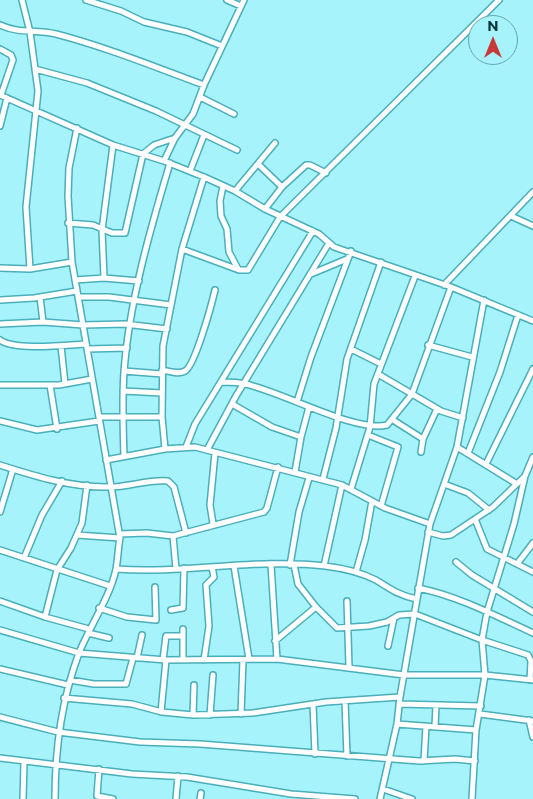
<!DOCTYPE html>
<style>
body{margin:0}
#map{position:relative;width:533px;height:799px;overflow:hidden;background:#a6f3fc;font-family:Montserrat,sans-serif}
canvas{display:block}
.north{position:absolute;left:468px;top:15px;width:50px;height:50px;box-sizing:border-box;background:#a6f3fc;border:1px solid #66a7ae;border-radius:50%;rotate:0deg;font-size:14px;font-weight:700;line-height:20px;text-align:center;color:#063439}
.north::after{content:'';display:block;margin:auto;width:18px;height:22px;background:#c83a37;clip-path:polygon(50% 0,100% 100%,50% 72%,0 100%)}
</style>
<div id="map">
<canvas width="533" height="799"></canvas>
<div class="north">N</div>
</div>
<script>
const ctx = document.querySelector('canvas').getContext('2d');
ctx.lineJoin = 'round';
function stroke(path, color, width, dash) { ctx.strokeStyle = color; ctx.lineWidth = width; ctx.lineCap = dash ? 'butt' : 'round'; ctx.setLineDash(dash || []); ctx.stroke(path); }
const minor = new Path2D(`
 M22 0 30 32 38 91 26 207 30 269
 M86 0 121 11 144 22 187 32 222 46
 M227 0 241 6
 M0 25C20 34 35 29 56 34 106 47 155 67 204 85
 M0 49 11 55 13 60 1 95
 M35 69 87 83 156 111 237 150
 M0 95 113 145 164 161 204 177 235 191 265 209 319 234 334 247 451 287 533 321
 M200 97 234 114
 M0 126 7 98
 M164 161 175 138 193 114 204 85 244 0
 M258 164 282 187
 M190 171 204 135
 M223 186 220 201 221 216 227 229 229 252 238 269
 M235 191 275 143
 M265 209 282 187 306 165H310L326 173
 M511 216 533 226
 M68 223 93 225 112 233H125L143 154 154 145 175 138
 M182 249 239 270H248L280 217 499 0
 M0 268 30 269 72 262
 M311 274 347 259
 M104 278 102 230 113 145
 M75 280 104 278 139 281
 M444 285 533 192
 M40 297 43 322
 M78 297H109L171 305
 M0 300 34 298 77 291
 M0 324 43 322 83 325 125 324 167 329
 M0 340C15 351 67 345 86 344
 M428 345 472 357
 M61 346 65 384
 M87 349 127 348
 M351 349 381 364
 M162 370C169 371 178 375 185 371 195 366 212 303 215 290
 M124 371 162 374
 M378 374 441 411 463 418
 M222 382C229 382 238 382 245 384 281 391 355 433 387 425L412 394 451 287
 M0 385H59L92 379
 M50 385 57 429
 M123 391 162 393
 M297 402 311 357 351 251
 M232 404 272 427 301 437 309 407
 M99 417H162
 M393 420 423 439
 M0 421 37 430 99 421
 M368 435 398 447 381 506
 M186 447 195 424 313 231
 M457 447 517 484
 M165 449 162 417 163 346 182 249 204 177
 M207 450 236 396 329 243
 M421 452 423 439 437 409
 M468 453 500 372 518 315
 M124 456C123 428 122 400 124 372 129 303 150 230 170 163
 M106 460 165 449 195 447 342 485 385 508 430 524
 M486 464 533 369
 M0 465C34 476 73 488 110 487 129 487 149 479 168 481L174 487 186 533
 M295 472 301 437
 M323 479 336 428 347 359 381 262
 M444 484 468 493 489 510
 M351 489 370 427 374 384 415 276
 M0 512 13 469
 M475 519 487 549 533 572
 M213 524 210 505 215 453
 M428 532 443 536 451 535 493 507 525 476
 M119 534 147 533 173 536 264 512 267 508 278 467
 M77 535 120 538
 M173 536 176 569
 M0 550 110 586
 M24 558 42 515 62 481
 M456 562 472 575 533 612
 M517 564 533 543
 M271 565 277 659
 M290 565 299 512 309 478
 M294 565 298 584 316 607
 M234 566 249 659
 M324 566 342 485
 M116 569C186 574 256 558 325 566 342 568 360 572 376 580 390 589 400 596 417 599
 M356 572 365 540 372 501
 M418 588C458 596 496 616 533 633
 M0 601 45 617 89 629
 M347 601 349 667
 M99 608 127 617 156 620 155 587
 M171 610 183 608 184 568
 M45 617 57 570 71 548 82 523 87 485
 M183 629V660
 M0 630 79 653 166 660 277 659 404 675H485L533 680
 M88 633 109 638
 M275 641 316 607 337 628 369 626 387 622 399 615 415 614 482 640 528 655 531 661 530 680
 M388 646 394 618
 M137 658 142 635
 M163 660 166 636H183
 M204 660 209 626 206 585 214 577 212 567
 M0 669 68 685
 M70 680 94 684H126L133 658
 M64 698 132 704 162 712 193 715 253 713 326 702 400 697
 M345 701 347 756
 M313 704 315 754
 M399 704 481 706
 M161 712 166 660
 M241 714 243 660
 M480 714 533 721
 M193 715 194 685
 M210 715 213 675
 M0 717 58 732 140 742 200 744 419 761 455 759 475 761
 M529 720 533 737
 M397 724 476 730
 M435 727 436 706
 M0 758 132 774 187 777 291 794 355 799
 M424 761 426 726
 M99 769 97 796 113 799
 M383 789 412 799
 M23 799 24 763
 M55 799C55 748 61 701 79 653 90 626 111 595 116 569 118 559 118 548 120 538L72 262 68 196 69 168 77 128
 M176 799 178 776
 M200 799 201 793
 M380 799 397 724 400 697 430 524 457 447 484 300
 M472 799 476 730 485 675 482 640 487 612 514 524 525 476 533 457`);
stroke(minor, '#49afbb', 8);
stroke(minor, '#fff', 5);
</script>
